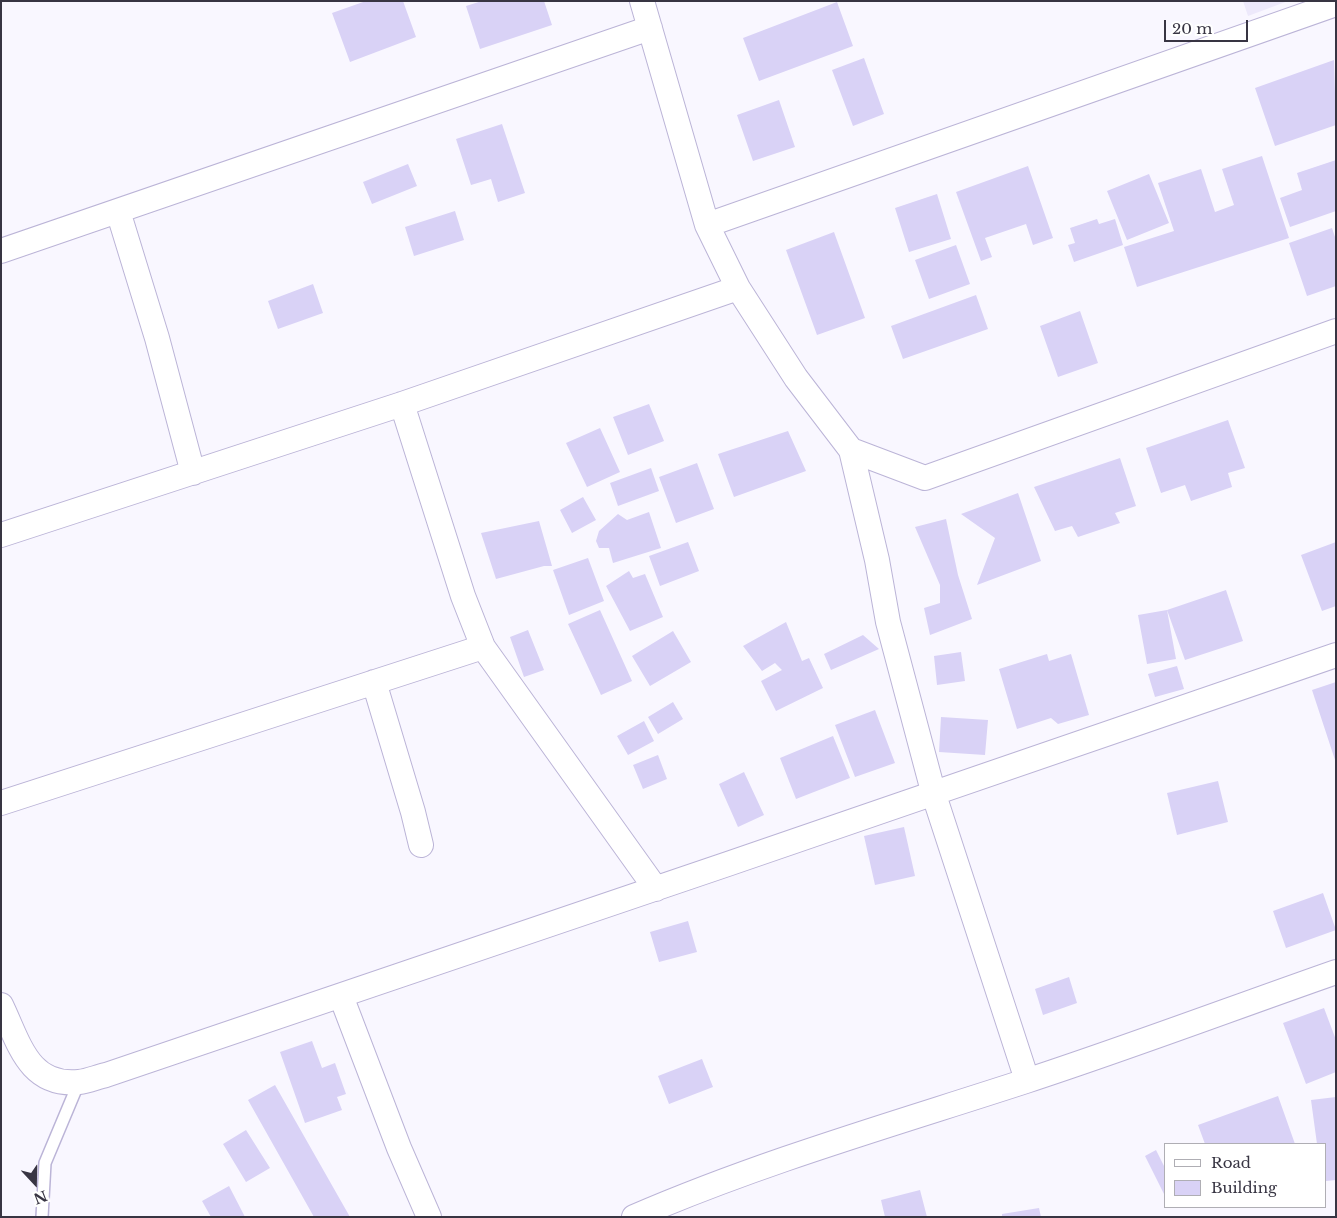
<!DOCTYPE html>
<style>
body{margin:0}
#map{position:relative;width:1337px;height:1218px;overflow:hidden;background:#f9f7ff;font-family:"Libre Baskerville",serif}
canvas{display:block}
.frame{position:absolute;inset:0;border:2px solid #383543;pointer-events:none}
.legend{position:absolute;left:1164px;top:1143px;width:162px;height:65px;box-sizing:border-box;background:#fff;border:1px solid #afaeb4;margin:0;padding:6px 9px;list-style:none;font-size:15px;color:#383543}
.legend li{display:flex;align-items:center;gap:10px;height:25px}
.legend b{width:25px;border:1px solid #afaeb4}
.north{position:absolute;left:10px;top:1158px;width:50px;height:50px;-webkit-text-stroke:4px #fff;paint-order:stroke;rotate:159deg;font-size:14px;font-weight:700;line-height:20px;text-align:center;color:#383543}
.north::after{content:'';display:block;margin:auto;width:18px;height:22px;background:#383543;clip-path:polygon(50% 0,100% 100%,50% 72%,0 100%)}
.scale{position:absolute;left:1164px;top:20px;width:84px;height:22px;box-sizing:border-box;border:2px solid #383543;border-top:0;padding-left:6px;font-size:15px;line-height:18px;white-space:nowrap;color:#383543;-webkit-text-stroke:4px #fff;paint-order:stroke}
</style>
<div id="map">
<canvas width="1337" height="1218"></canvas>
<div class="frame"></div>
<ul class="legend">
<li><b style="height:6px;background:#fff"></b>Road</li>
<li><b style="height:14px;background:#d9d2f6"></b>Building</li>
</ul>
<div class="north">N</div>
<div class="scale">20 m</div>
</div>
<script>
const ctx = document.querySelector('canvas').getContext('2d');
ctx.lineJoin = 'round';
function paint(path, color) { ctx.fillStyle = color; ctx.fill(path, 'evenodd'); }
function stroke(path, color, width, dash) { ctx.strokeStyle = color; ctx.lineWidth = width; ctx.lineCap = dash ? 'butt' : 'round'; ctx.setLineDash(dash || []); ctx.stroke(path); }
paint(new Path2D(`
 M1243 1H1288L1248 16Z`), '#ede9fb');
paint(new Path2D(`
 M366 1H403L416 37 350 62 332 13Z
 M482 1H544L552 25 480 49 466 6Z
 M837 2 853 46 759 81 743 38Z
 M864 58 884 114 853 126 832 70Z
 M1334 60 1336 125 1275 146 1255 88Z
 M779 100 795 147 753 161 737 115Z
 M502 124 525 193 498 202 491 179 471 185 456 139Z
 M1262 156 1289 238 1137 287 1124 247 1174 231 1158 183 1201 169 1215 212 1234 205 1222 169Z
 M1336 160V211L1290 227 1280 198 1302 190 1297 173Z
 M408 164 417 186 372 204 363 182Z
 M1028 166 1053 238 1033 245 1026 224 985 238 992 257 981 261 956 192Z
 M1149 174 1169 223 1127 240 1107 191Z
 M937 194 951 239 909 252 895 208Z
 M455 211 464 240 414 256 405 227Z
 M1097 219 1099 224 1115 219 1123 245 1074 262 1068 245 1075 243 1070 228Z
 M1332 228 1336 240V286L1307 296 1289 243Z
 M834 232 865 318 817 335 786 250Z
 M956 245 970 284 929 299 915 260Z
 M313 284 323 313 278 329 268 301Z
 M976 295 988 329 903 359 891 326Z
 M1080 311 1098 363 1058 377 1040 326Z
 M649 404 664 441 628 455 613 417Z
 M1228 420 1245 468 1228 473 1232 487 1191 501 1185 485 1161 493 1146 448Z
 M600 428 620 472 587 487 566 443Z
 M788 431 806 471 734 497 718 454Z
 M1120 458 1136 506 1115 513 1120 523 1078 537 1072 526 1055 531 1034 487Z
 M697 463 714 509 676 523 659 477Z
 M651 468 659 491 618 506 610 483Z
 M1018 493 1041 561 977 585 995 538 961 514Z
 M583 497 596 520 572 533 560 510Z
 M649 512 661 548 613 563 609 548H599L596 541 599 531 618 514 627 520Z
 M946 519 958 575 972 619 930 635 924 608 940 603V585L915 527Z
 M539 521 552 566H544L496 579 481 533Z
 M688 542 699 571 660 586 649 556Z
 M1336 542V606L1322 611 1301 555Z
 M588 558 604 601 569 615 553 570Z
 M629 571 633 578 645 574 663 617 630 631 606 586Z
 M1226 590 1243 641 1185 660 1167 610 1176 659 1147 664 1138 615 1167 610Z
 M600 610 632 681 601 695 568 624Z
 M786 622 802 661 809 658 823 688 776 711 761 681 782 670 775 663 762 671 743 646Z
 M528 630 544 670 524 677 510 637Z
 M673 631 691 662 650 686 632 656Z
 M863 635 879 649 831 670 824 654Z
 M961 652 965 681 937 685 934 656Z
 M1047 654 1049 661 1071 654 1089 715 1058 724 1051 718 1017 729 999 669Z
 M1177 666 1184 689 1155 697 1148 674Z
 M1336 682V760H1335L1312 690Z
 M673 702 683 719 658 734 648 717Z
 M875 710 895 763 855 777 835 725Z
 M941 717 988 720 985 755 939 752Z
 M644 721 654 741 628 755 617 736Z
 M833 736 850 778 796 799 780 758Z
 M658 755 667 779 643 789 633 765Z
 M744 772 764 815 738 827 719 784Z
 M1218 781 1228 822 1177 835 1167 793Z
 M904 827 915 876 875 885 864 836Z
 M1323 893 1336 930 1286 948 1273 911Z
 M688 921 697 952 659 962 650 932Z
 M1069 977 1077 1003 1043 1015 1035 989Z
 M1324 1008 1336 1040V1072L1306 1084 1283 1023Z
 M312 1041 322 1068 335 1063 346 1094 337 1097 342 1110 305 1123 280 1052Z
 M702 1059 713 1087 669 1104 658 1076Z
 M275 1085 350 1217H314L248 1100Z
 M1278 1096 1295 1144H1205L1198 1125Z
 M1336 1097V1180L1326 1181V1144H1317L1311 1100Z
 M246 1130 270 1168 246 1182 223 1144Z
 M1156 1150 1166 1170V1194H1164L1145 1156Z
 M229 1186 245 1217H211L202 1201Z
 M920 1190 927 1217H885L881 1200Z
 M1039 1208 1041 1217H1002V1214Z`), '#d9d2f6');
const lane = new Path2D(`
 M42 1217 45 1163 79 1082`);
const street = new Path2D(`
 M642 1 707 225 738 288 796 378 851 450 877 560 888 622 934 795 1027 1080
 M118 211 157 338 193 473
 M707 225 1336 4
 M1 251 650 28
 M402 404 463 596 483 647 656 889
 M851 450 925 478 1336 331
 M1 535 402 404 738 288
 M374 682 413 812 421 845
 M1 803 483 647
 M341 996 399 1148 429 1217
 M1 1005C19 1042 28 1087 79 1082 88 1081 97 1077 106 1075 516 936 927 797 1336 655
 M634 1217C761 1162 894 1124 1026 1081 1130 1047 1233 1008 1336 972`);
stroke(lane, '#bbb4d7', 14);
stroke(street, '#bbb4d7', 26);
stroke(lane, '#fff', 11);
stroke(street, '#fff', 24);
</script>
